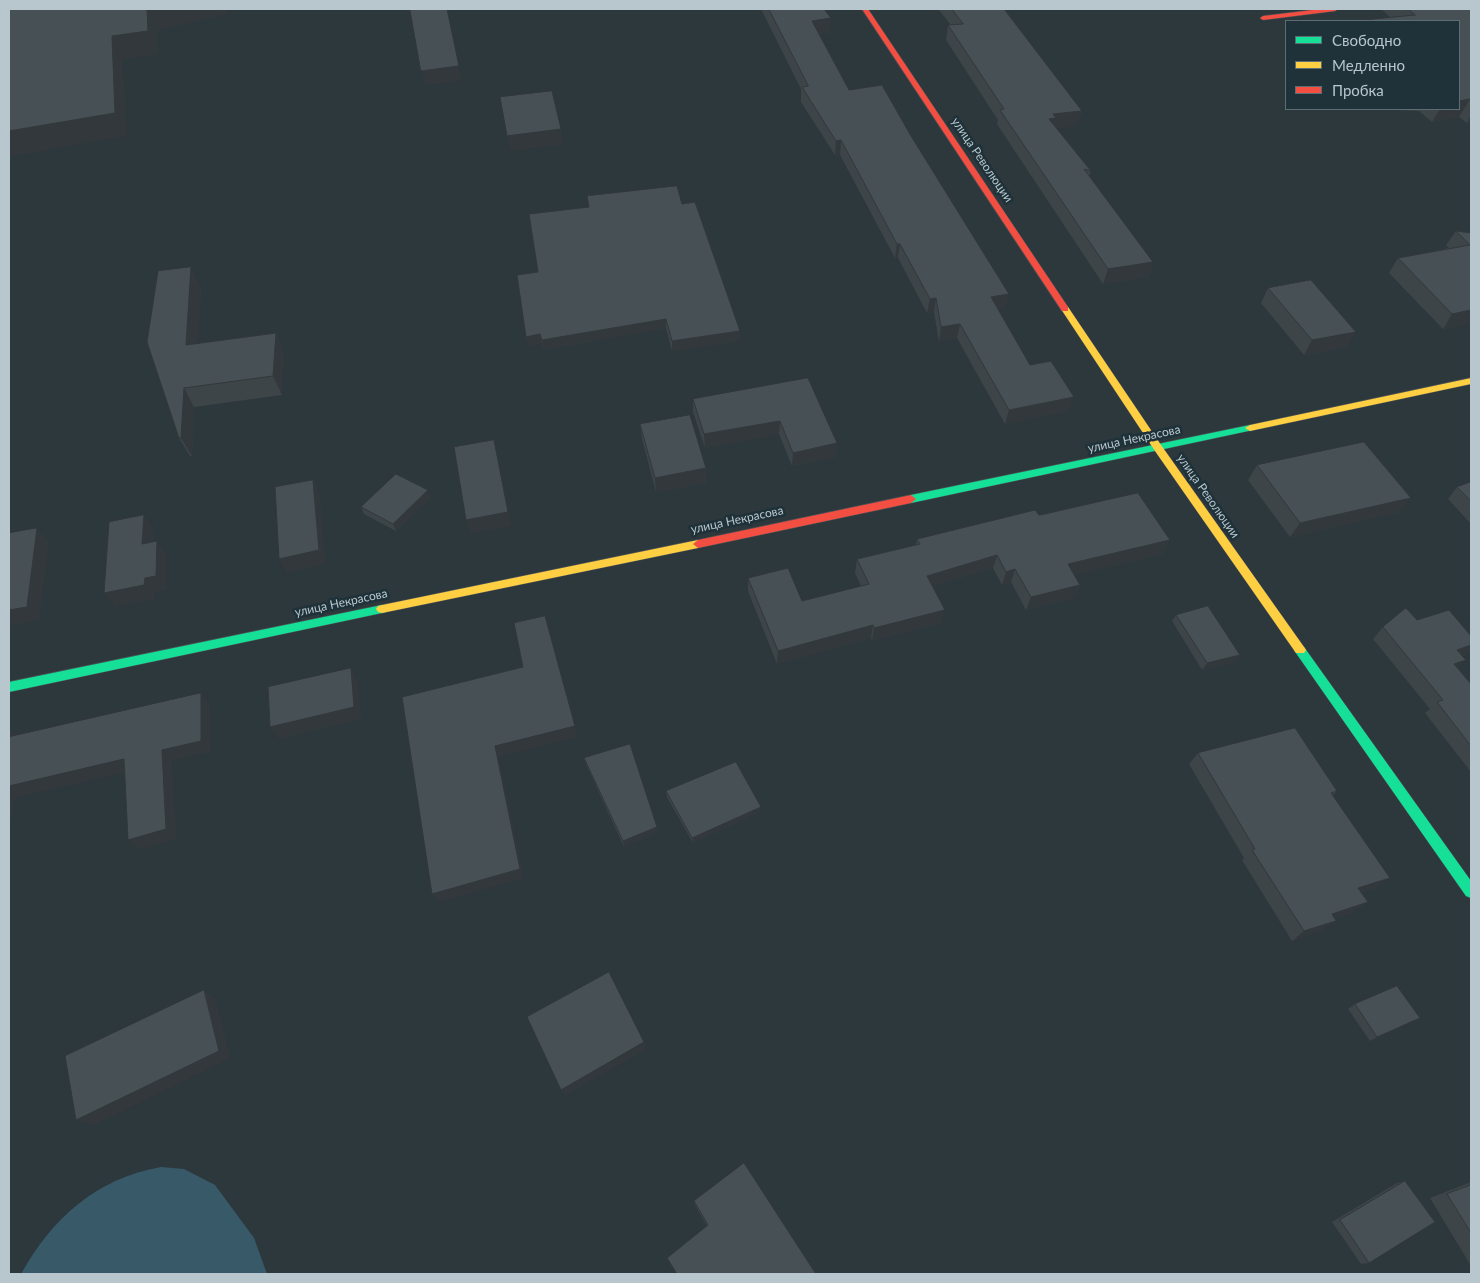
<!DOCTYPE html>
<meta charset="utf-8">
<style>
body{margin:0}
#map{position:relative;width:1480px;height:1283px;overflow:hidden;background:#2d383d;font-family:Lato,sans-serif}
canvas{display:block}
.frame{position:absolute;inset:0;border:10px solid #b8c6cd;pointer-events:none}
.legend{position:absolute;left:1285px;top:20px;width:175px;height:90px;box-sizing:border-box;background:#1f3139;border:1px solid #5c6d74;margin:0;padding:6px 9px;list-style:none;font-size:15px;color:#b8c6cd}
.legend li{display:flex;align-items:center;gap:10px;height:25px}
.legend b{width:25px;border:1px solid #5c6d74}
</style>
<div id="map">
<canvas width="1480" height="1283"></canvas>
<div class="frame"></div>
<ul class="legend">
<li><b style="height:6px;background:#16e098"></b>Свободно</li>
<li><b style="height:6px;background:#ffcf43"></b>Медленно</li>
<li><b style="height:6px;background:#f24e42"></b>Пробка</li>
</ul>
</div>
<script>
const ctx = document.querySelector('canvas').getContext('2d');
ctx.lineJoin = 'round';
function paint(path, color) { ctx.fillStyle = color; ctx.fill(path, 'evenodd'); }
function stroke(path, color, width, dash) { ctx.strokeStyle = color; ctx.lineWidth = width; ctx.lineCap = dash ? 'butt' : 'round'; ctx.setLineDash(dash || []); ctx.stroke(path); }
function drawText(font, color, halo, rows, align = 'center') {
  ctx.font = font + ' Lato,sans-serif'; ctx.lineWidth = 5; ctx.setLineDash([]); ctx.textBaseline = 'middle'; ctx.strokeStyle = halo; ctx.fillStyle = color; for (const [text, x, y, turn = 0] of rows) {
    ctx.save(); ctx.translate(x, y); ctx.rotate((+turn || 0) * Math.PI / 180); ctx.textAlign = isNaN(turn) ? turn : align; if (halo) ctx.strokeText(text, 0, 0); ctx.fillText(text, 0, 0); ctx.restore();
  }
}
paint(new Path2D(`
 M161 1167 184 1169 215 1185 254 1238 267 1274H21C52 1218 97 1178 161 1167Z`), '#385968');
const fast = new Path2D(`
 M1250 425 1253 426 1255 428 1253 430 911 503 906 499 911 495Z
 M382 605 386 606 388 609 386 612 382 613 9 692V682Z
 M1300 645 1304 647 1471 881V898L1466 896 1296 653 1294 650 1296 647Z`);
const slow = new Path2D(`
 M1065 306 1068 307 1161 445 1304 647 1306 650 1304 653H1296L1155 451 1061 309Z
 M1471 378V384L1250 431 1245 428 1250 425Z
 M698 540 703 544 698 548 382 613 378 612 376 609 378 606 382 605Z`);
const jam = new Path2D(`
 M862 9H868L1068 307V311H1062Z
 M1321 9H1338L1335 11 1263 20 1260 18 1263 16Z
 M911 495 916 499 911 503 698 548 693 544 698 540Z`);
stroke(fast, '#4c5357', 1);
stroke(slow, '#4c5357', 1);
stroke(jam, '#4c5357', 1);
paint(fast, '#16e098');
paint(slow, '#ffcf43');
paint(jam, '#f24e42');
paint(new Path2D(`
 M761 9H824L830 32 819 34 849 90 1006 308 998 309 1030 365 1069 411 1005 424 957 338 939 342 934 312 927 313 898 258H895L840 155H835L801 102V89Z
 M938 9H1004L1082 111 1078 126 1056 128 1091 171 1089 177 1153 262 1148 277 1103 284 997 124 998 120 946 40 948 25H951Z
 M1381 9H1471V122L1467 123 1459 117 1432 122 1419 111 1372 109H1459L1390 17Z
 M587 196 740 341 672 351 666 328 543 350 542 343 528 346 538 272 589 207Z
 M1456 231 1471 233V323L1443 329 1389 273 1398 258 1449 248 1446 245Z
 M201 286 198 343 276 333 284 353 282 395 194 407 192 456H190L179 438 147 342Z
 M1268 288 1347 347 1304 355 1261 303Z
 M808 378 837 443 836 457 792 466 779 434 705 448 693 412V399Z
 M640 424 706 468 707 483 656 492 642 439Z
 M1257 465 1400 512 1290 537 1248 480Z
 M1471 482V524L1448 499 1457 487Z
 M431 497 396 531 364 514 361 507Z
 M1039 515 1163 554 1074 575 1080 585 1074 598 1026 610 1011 582 1002 585 993 568 933 586 942 623 872 641 871 638 777 664 748 591V578L802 601 861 586 855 573 857 559 916 545 917 539Z
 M1176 615 1240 655 1235 662 1202 670 1172 621Z
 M1417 620 1471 636V649L1466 655 1462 656 1458 668 1471 684V772L1425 713 1430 709 1373 639 1383 627Z
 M1198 753 1337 791 1333 795 1376 888 1361 893 1354 912 1334 919 1323 930 1292 941 1242 860 1244 858 1189 764Z
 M584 758 657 827 658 832 624 847 586 764Z
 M666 791 761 807 760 812 693 843 667 797Z
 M1355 1004 1420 1018 1370 1041 1348 1009Z
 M1405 1181 1369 1263 1361 1264 1332 1222 1397 1183Z
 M1471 1182V1266L1430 1198Z
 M694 1201 816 1274 707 1226 695 1205Z`), '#3d4549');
paint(new Path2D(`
 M147 9H226L228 14 157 31 158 54 123 60 127 136 9 157V131L112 36Z
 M394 9H408L394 10Z
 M447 9 462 81 425 86 421 71Z
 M831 18 830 32 811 35 812 21Z
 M1470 99 1459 117 1432 122 1440 109H1459V101Z
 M1082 111 1078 126 1053 129 1049 119 1053 114Z
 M1471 115V122L1467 123Z
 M561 129 563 145 510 151 507 136Z
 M841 140 840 155H835L836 141Z
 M897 244H900L898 258H895Z
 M1153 262 1148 277 1103 284 1108 269Z
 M191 267 201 286 197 364 186 345Z
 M1009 294 1006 308 988 311 991 297Z
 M936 298 934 312 927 313 930 299Z
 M1471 310V323L1443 329 1452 314Z
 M666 319V328L543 350 542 340Z
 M960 324 957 338 939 342 941 327Z
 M740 331V341L672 351V341Z
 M1356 332 1347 347 1304 355 1312 340Z
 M276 333 284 353 282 395 273 376Z
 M540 334 542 343 528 346 526 337Z
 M184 388 194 407 192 456 181 438Z
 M1074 397 1069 411 1005 424 1009 410Z
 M780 421 779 434 705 448 704 434Z
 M494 440 497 455 512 526 471 534 466 520Z
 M837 443 836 457 792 466 793 453Z
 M706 468 707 483 656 492 655 478Z
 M313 480 320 494 326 564 287 573 279 559Z
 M428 490 431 497 396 531 393 524Z
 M1411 498 1400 512 1290 537 1300 523Z
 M144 515 154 529 152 558 142 544Z
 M37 528 49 542 40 620 9 626V610Z
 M1170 540 1163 554 1062 578 1068 564Z
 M157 541 167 555 166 590 155 592V599L115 607 104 593 145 578Z
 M997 555 993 568 924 589 927 576Z
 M1015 569 1011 582 1002 585 1006 572Z
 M1080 585 1074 598 1026 610 1031 597Z
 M945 610 942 623 872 641 874 628Z
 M873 625 871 638 777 664 778 651Z
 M1471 645V649L1466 655 1445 661 1457 650Z
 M1240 655 1235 662 1202 670 1207 663Z
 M1466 660 1454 671V664Z
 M351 668 358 681 362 719 279 739 270 727Z
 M201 693 210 705 211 752 172 761 177 839 140 850 128 840 162 750Z
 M575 726 578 737 499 757 524 878 438 903 432 894 495 746Z
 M9 729 23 741 9 737Z
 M124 759 136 770 15 798 12 817 9 818V786Z
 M761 807 760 812 693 843 692 838Z
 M657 827 658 832 624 847 623 841Z
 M1390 878 1376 888 1345 898 1358 888Z
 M1368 902 1354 912 1319 924 1332 914Z
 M1336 921 1323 930 1292 941 1304 931Z
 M204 990 216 999 231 1058 92 1126 76 1120Z
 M1420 1018 1412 1022 1370 1041 1377 1037Z
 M644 1042 646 1050 565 1096 561 1090Z`), '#32383c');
const building = new Path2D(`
 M9 9H147L148 31 112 36 115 113 9 131Z
 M410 9H447L459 66 421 71Z
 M769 9H824L831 18 812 21 849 90 882 85 911 136 1009 294 991 297 1030 365 1051 361 1074 397 1009 410 960 324 941 327 936 298 930 299 900 244H897L841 140 836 141 802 87 808 86Z
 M952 9H1004L1082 111 1053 114 1056 118 1049 119 1091 171 1084 169 1153 262 1108 269 1000 110 1004 109 948 25 963 24Z
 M1408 9H1471V100L1470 99 1459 101V21H1354L1415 15Z
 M552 91 561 129 507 136 500 97Z
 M677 186 682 204 695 202 740 331 672 341 666 319 542 340 540 334 526 337 517 275 538 272 529 214 589 207 587 196Z
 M1456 231 1471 233V310L1452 314 1398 258 1470 245Z
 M191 267 186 345 276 333 273 376 184 388 181 438H179L147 342 158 271Z
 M1311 280 1356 332 1312 340 1268 288Z
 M808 378 837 443 793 453 780 421 704 434 693 399Z
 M690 415 706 468 655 478 640 424Z
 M494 440 508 512 466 520 454 447Z
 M1364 442 1411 498 1300 523 1257 465Z
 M396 474 428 490 393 524 361 507Z
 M313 480 319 550 279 559 275 487Z
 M1471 482V501L1457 487Z
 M1138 493 1170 540 1068 564 1080 585 1031 597 1015 569 1006 572 997 555 927 576 945 610 874 628 873 625 778 651 748 578 788 568 802 601 869 584 857 559 920 544 917 539 1035 510 1039 515Z
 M144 515 142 544 157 541 156 576 145 578 144 585 104 593 109 522Z
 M37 528 27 607 9 610V533Z
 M1208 606 1240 655 1207 663 1176 615Z
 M1406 608 1417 620 1449 610 1471 636V645L1457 650 1466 660 1454 664 1471 684V746L1437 702 1443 700 1383 627Z
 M545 616 575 726 495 746 520 869 432 894 402 697 523 667 514 623Z
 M351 668 354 707 270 727 268 687Z
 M201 693V741L162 750 166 829 128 840 124 759 9 786V737Z
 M1295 728 1337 791 1331 793 1390 878 1358 888 1368 902 1332 914 1336 921 1304 931 1252 850 1255 849 1198 753Z
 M630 744 657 827 623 841 584 758Z
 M736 762 761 807 692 838 666 791Z
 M609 972 644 1042 561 1090 527 1017Z
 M1397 986 1420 1018 1377 1037 1355 1004Z
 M204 990 219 1051 76 1120 65 1056Z
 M744 1163 816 1274H677L667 1258 708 1225 694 1201Z
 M1405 1181 1435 1222 1369 1263 1340 1220Z
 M1471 1185V1233L1447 1194Z`);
paint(building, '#475055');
stroke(building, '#32383c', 1);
drawText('12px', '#b8c6cd', '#1f3139', [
 ["улица Революции",982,160,56],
 ["улица Некрасова",1134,439,-12],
 ["улица Революции",1208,496,55],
 ["улица Некрасова",737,520,-12],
 ["улица Некрасова",341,603,-12]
]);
</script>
